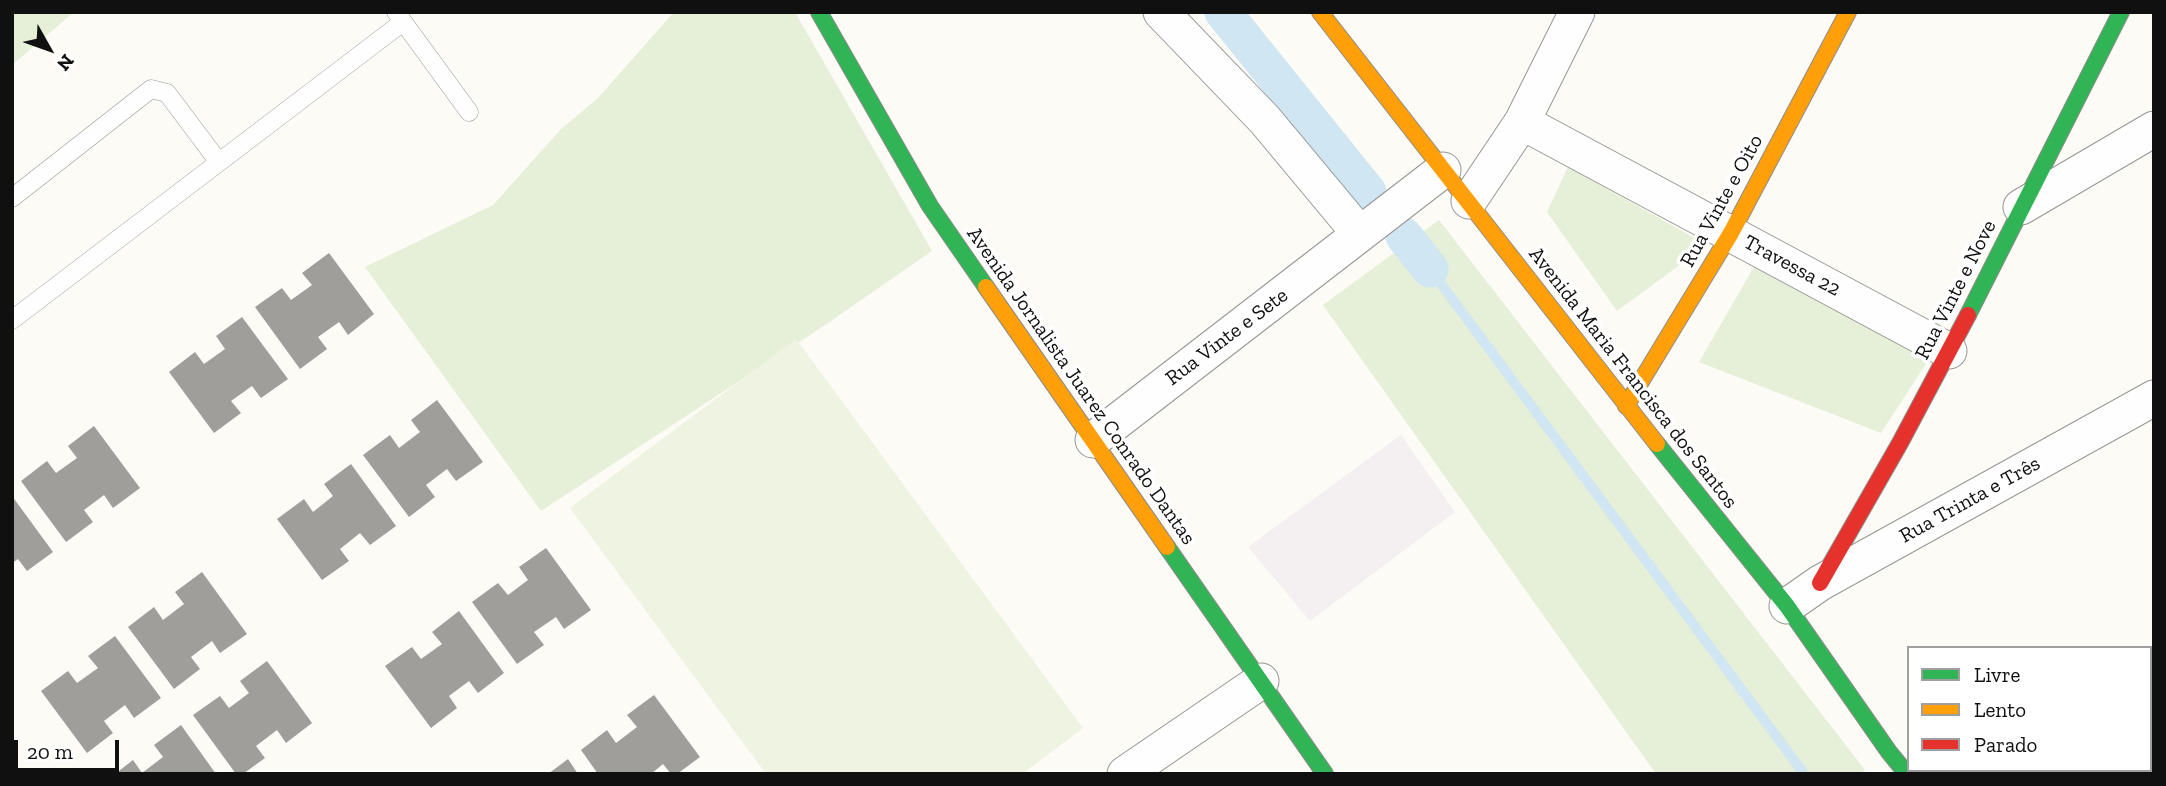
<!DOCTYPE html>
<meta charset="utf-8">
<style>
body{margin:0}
#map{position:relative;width:2166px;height:786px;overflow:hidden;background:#fcfbf6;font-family:"Zilla Slab",serif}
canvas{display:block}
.frame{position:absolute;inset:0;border:14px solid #101010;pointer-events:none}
.legend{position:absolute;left:1907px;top:646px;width:245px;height:126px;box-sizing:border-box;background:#fff;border:2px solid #9f9f9f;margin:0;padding:9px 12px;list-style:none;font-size:21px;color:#101010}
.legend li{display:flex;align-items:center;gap:14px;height:35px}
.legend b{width:35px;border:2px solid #9f9f9f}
.north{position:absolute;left:14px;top:14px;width:70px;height:70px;-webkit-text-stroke:5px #fff;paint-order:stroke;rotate:130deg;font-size:19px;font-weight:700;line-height:28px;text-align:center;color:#101010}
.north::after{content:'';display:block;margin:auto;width:24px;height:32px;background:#101010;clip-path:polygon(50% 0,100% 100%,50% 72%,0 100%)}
.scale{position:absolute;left:14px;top:740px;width:105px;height:32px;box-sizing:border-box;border:4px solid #101010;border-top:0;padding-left:9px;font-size:21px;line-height:24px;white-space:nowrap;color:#101010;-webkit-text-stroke:5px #fff;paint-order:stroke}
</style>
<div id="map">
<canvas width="2166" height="786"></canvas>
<div class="frame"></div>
<ul class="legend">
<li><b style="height:9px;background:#30b455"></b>Livre</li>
<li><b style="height:9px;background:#ff9f0a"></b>Lento</li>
<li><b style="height:9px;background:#e5322d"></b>Parado</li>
</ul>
<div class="north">N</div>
<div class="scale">20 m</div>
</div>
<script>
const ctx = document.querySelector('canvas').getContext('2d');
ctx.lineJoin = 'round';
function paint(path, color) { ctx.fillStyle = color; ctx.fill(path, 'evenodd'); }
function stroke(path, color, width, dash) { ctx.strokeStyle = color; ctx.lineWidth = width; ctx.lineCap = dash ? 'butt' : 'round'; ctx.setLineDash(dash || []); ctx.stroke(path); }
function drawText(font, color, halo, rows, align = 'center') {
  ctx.font = font + ' "Zilla Slab",serif'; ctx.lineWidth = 7; ctx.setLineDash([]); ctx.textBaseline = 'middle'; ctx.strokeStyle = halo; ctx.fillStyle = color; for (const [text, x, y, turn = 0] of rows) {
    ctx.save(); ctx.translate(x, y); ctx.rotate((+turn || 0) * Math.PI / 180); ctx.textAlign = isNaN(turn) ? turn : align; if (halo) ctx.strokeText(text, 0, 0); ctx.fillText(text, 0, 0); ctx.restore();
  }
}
paint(new Path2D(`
 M1401 435 1455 512 1310 621 1248 547Z`), '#f4eff1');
paint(new Path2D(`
 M12 12H74L12 65Z
 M674 12H795L932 251 825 325 541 511 365 267 493 205 561 129 597 99Z
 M1568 167 1707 245 1617 311 1547 212Z
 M1439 220 1865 770 1860 774H1656L1323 305Z
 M1755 265 1929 359 1881 433 1699 362Z`), '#e6f0d8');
paint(new Path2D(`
 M796 339 1083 728 1022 774H766L570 508Z`), '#eff4e2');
stroke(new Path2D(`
 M1430 269 1802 771`), '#d0e6f2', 10);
stroke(new Path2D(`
 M1223 12 1368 192
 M1404 236 1430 269`), '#d0e6f2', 37);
paint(new Path2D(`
 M329 253 374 314 348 335 339 322 318 337 327 349 300 369 255 307 282 288 291 300 312 285 302 273Z
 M242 317 288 379 261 398 252 386 231 401 241 413 214 433 169 372 195 352 204 364 225 349 216 336Z
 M437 400 483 462 456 481 447 469 426 485 435 497 409 517 363 455 390 435 399 448 420 432 411 420Z
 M94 426 140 488 113 508 104 495 84 510 93 522 66 542 21 481 47 461 56 473 77 458 68 446Z
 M351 464 396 526 370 545 360 533 340 549 349 561 322 580 277 519 304 499 313 512 333 496 324 484Z
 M12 496 53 552 27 571 18 559 12 563Z
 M546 548 591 610 564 629 556 617 534 632 544 645 517 664 472 602 498 583 508 595 528 580 519 567Z
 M202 572 247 634 220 653 212 641 191 657 200 669 174 689 128 627 154 607 163 620 184 604 175 592Z
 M459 611 504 673 478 693 469 681 449 696 457 708 431 728 385 666 412 647 421 659 442 644 432 632Z
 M115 636 161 698 134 718 125 705 104 721 113 733 87 753 41 691 68 671 77 683 98 668 88 656Z
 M267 661 312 723 286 743 277 730 256 746 265 758 243 774H236L193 715 220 696 229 708 249 693 240 681Z
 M654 695 700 757 677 774H671L663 764 651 774H598L581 750 607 730 616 743 637 727 627 715Z
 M181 725 216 774H115L133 760 142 773 163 757 154 745Z
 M568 759 578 774H548Z`), '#a09e9b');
const lane = new Path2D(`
 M396 12 469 112
 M12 198 151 89 167 93 218 161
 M12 320 403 22`);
const street = new Path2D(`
 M1161 12 1265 120 1360 234
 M1522 122 1949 351
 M1469 201 1522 122 1577 12
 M2021 207 2154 129
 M1093 440 1443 170
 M1787 606 1820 583 2154 398
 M2150 683 2154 681
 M1125 774 1261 681
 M1995 774 2001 770`);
const fast = new Path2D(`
 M819 12 930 206 986 287
 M1968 315 2121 12
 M1657 444 1787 606 1889 752 1907 774
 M1167 547 1325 774`);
const slow = new Path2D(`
 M1320 12 1657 444
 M986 287 1167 547
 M1626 406 1731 233 1848 12`);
const jam = new Path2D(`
 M1820 583 1900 443 1968 315`);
stroke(lane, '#969694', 19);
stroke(street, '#969694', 37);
stroke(fast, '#8d8c8a', 18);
stroke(slow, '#8d8c8a', 18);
stroke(jam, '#8d8c8a', 18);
stroke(lane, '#fffefe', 18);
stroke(street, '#fffefe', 35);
stroke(fast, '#30b455', 16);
stroke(slow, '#ff9f0a', 16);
stroke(jam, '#e5322d', 16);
drawText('21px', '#101010', '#fff', [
 ["Rua Vinte e Oito",1722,201,-61],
 ["Travessa 22",1792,266,28],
 ["Rua Vinte e Nove",1956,290,-63],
 ["Rua Vinte e Sete",1227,337,-37],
 ["Avenida Maria Francisca dos Santos",1633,378,52],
 ["Avenida Jornalista Juarez Conrado Dantas",1081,386,55],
 ["Rua Trinta e Três",1970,500,-29]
]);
</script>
